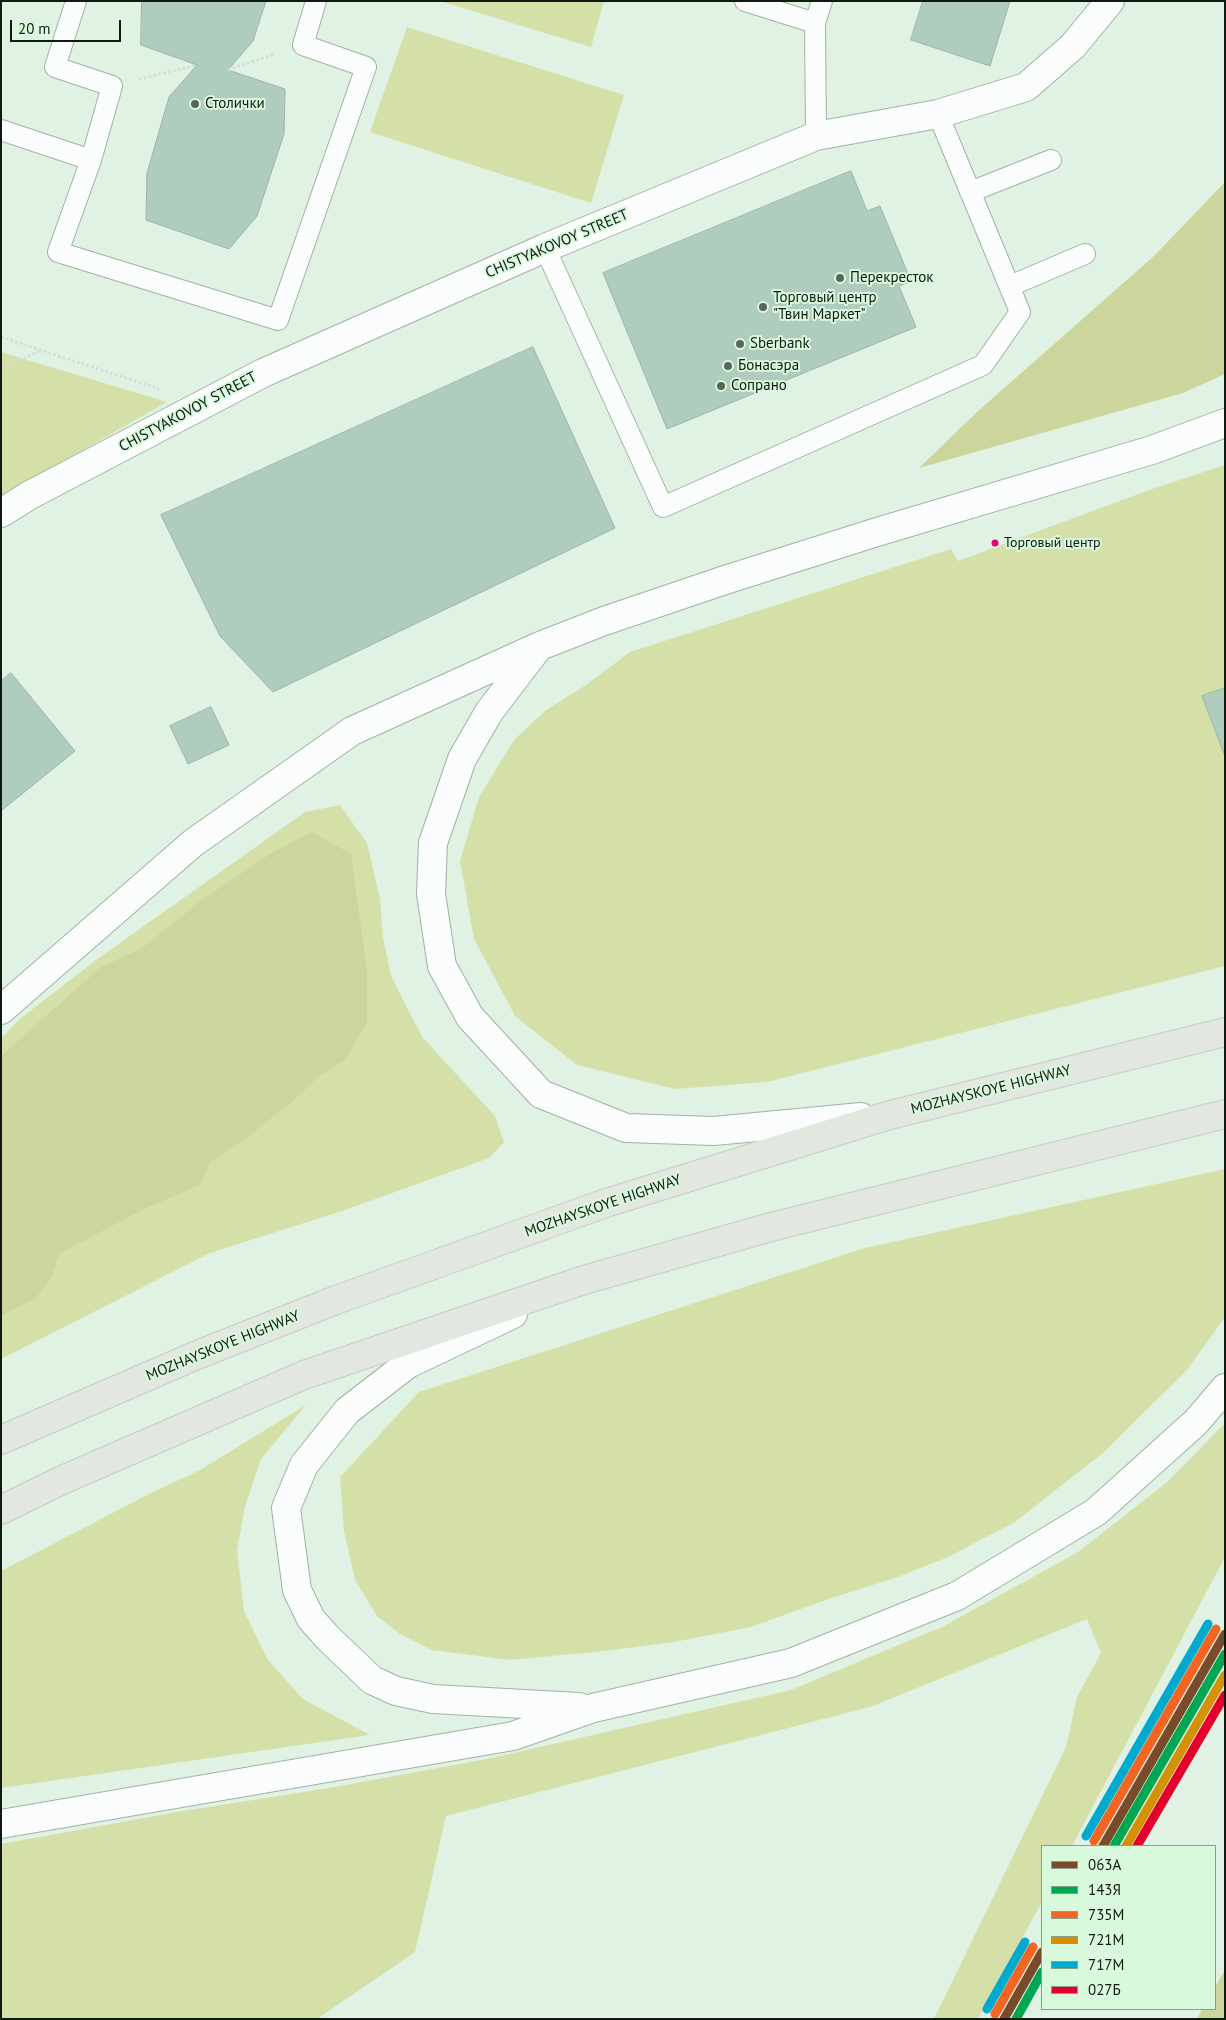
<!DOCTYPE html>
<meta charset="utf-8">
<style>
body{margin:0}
#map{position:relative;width:1226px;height:2020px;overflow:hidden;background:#e0f2e3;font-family:"PT Sans",sans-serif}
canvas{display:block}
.frame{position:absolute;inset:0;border:2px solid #0f1a11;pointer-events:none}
.legend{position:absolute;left:1041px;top:1845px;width:175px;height:165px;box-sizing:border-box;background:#d9f9dd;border:1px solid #88a08b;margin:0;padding:6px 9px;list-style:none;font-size:15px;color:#0f1a11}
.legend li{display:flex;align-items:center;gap:10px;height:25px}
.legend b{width:25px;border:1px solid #88a08b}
.scale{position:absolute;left:10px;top:20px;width:111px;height:22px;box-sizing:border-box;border:2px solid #0f1a11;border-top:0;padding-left:6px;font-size:15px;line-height:18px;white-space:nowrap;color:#0f1a11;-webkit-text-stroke:4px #d9f9dd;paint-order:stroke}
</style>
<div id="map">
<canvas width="1226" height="2020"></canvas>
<div class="frame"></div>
<ul class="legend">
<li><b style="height:6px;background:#7a4b2a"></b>063А</li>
<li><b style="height:6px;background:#00a651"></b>143Я</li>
<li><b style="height:6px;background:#f26522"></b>735М</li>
<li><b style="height:6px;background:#d49103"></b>721М</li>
<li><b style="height:6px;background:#00a9ce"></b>717М</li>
<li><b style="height:6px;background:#e4002b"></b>027Б</li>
</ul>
<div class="scale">20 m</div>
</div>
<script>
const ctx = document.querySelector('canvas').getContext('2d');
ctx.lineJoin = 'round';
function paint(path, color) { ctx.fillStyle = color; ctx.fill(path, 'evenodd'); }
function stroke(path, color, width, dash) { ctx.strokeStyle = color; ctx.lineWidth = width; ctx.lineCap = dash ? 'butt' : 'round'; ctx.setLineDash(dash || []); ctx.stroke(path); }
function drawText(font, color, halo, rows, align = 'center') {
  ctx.font = font + ' "PT Sans",sans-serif'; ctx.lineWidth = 4; ctx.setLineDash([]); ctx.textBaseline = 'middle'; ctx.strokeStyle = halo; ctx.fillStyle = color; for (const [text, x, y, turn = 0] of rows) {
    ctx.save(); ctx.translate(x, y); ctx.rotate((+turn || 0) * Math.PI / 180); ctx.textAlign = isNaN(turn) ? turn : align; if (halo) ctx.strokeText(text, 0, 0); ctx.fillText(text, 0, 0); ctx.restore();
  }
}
paint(new Path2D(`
 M440 1H604L591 47Z
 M407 27 624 95 591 203 370 132Z
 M1 352 167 402 1 497Z
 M1225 465V966L767 1082 675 1089 577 1065 515 1016 474 939 460 861 479 797 514 740 546 710 586 685 630 652 951 549 958 561 1152 489Z
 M340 805 367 843 380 899 383 938 391 975 404 1002 423 1038 495 1116 504 1142 489 1158 345 1210 210 1253 1 1359V1038L21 1018 96 960 305 812Z
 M1225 1169V1317L1187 1370 1104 1452 1015 1522 946 1558 895 1578 828 1599 751 1627 674 1642 604 1651 510 1660 432 1650 400 1634 377 1616 355 1580 344 1531 340 1477 419 1392 865 1248Z
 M306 1405 261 1459 245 1507 237 1550 244 1611 268 1660 303 1699 370 1735 1 1788V1571L149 1494 200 1470Z
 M1225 1423V1557L1072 1846H1042V1902L978 2019H934L1066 1747 1077 1697 1101 1653 1087 1619 870 1707 446 1816 415 1952 317 2019H1V1844L177 1812 329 1788 487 1759 791 1690 944 1626 1078 1552 1166 1483Z`), '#d5e0a8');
paint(new Path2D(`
 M1225 182V374L1183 393 919 468 977 412 1154 256Z
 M312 832 351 854 367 971V1022L345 1060 318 1077 292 1102 246 1138 210 1162 200 1185 144 1209 59 1254 52 1277 36 1298 1 1316V1056L101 967 142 948 203 899 270 854Z
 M1225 1970V2019H1197L1202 2009H1215V1987Z`), '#ccd69c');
const building = new Path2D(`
 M142 1H266L253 41 228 70 285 89 284 134 257 216 229 249 146 220 147 173 169 97 197 65 141 45Z
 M923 1H1010L990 66 911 40Z
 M851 171 867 211 880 206 911 281 899 286 916 327 667 429 603 273Z
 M533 347 615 528 273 692 220 636 161 515Z
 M11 673 75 751 1 811V681Z
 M1225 688V756L1202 696Z
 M211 707 229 745 188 764 170 726Z`);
paint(building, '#afcdbe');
stroke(building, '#a1b1a7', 1);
const service = new Path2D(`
 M745 1 815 23
 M1 130 91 160 112 86 55 67 76 1
 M816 136 815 23 822 1
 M91 160 58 252 278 320 366 67 303 45 316 1
 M970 192 1051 160
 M545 248 663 507 983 365 1020 312 938 114
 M1010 286 1085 254`);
const minor = new Path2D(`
 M1 513 30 495 263 373 545 248 816 136 938 114 1026 87 1073 46 1110 1`);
const tertiary = new Path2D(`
 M537 649 489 712 462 759 433 843 431 894 442 966 470 1017 541 1094 626 1128 714 1131 861 1117
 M1 1010 193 843 352 731 540 646 604 621 725 580 877 532 1152 450 1225 423
 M513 1314 408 1364 347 1411 304 1465 286 1508 297 1590 311 1619 328 1638 372 1680 396 1691 433 1699 579 1707
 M1 1824 513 1736 593 1708 791 1663 957 1596 1096 1512 1196 1422 1225 1388`);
const primary = new Path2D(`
 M1 1440 197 1355 336 1300 606 1203 890 1115 1225 1032
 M1 1510 60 1481 304 1375 584 1280 771 1227 1225 1114`);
stroke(service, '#a3b1a5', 22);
stroke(minor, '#a3b1a5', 30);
stroke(tertiary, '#a3b1a5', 30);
stroke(primary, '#c4ccc5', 30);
stroke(new Path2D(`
 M228 70 275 54
 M139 79 197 65
 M1 337 159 389
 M1 369 42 350`), '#d6dcd7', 3, [2.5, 2.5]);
stroke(service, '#fafdfb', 20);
stroke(minor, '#fafdfb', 28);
stroke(tertiary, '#fafdfb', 28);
stroke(primary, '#e2e7e0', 28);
stroke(new Path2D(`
 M1103 1846 1225 1634
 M1004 2019 1042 1952`), '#7a4b2a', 9);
stroke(new Path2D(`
 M1114 1846 1225 1654
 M1016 2019 1042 1972`), '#00a651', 9);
stroke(new Path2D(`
 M1094 1841 1216 1629
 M995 2014 1033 1947`), '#f26522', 9);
stroke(new Path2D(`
 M1126 1846 1225 1675`), '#d49103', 9);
stroke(new Path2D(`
 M1086 1836 1208 1624
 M987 2009 1025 1942`), '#00a9ce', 9);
stroke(new Path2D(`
 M1137 1846 1225 1695`), '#e4002b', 9);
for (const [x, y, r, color] of [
 [195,104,5,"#58665a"],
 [840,278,5,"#58665a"],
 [763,307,5,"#58665a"],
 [740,344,5,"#58665a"],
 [728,366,5,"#58665a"],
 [721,386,5,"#58665a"],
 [995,543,4.5,"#e5007d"]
]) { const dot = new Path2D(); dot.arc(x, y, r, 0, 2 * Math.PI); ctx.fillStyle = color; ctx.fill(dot); stroke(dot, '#d9f9dd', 2); }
drawText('14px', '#0f1a11', '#d9f9dd', [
 ["Торговый центр",1004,543]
], 'left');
drawText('15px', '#0f1a11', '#d9f9dd', [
 ["Столички",205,104],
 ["Перекресток",850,278],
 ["Торговый центр",773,298],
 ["\"Твин Маркет\"",773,315],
 ["Sberbank",750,344],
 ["Бонасэра",738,366],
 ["Сопрано",731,386]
], 'left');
drawText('15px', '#0f1a11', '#d9f9dd', [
 ["CHISTYAKOVOY STREET",557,244,-23],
 ["CHISTYAKOVOY STREET",188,412,-28],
 ["MOZHAYSKOYE HIGHWAY",991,1090,-14],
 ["MOZHAYSKOYE HIGHWAY",603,1206,-19],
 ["MOZHAYSKOYE HIGHWAY",223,1346,-22]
]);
</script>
